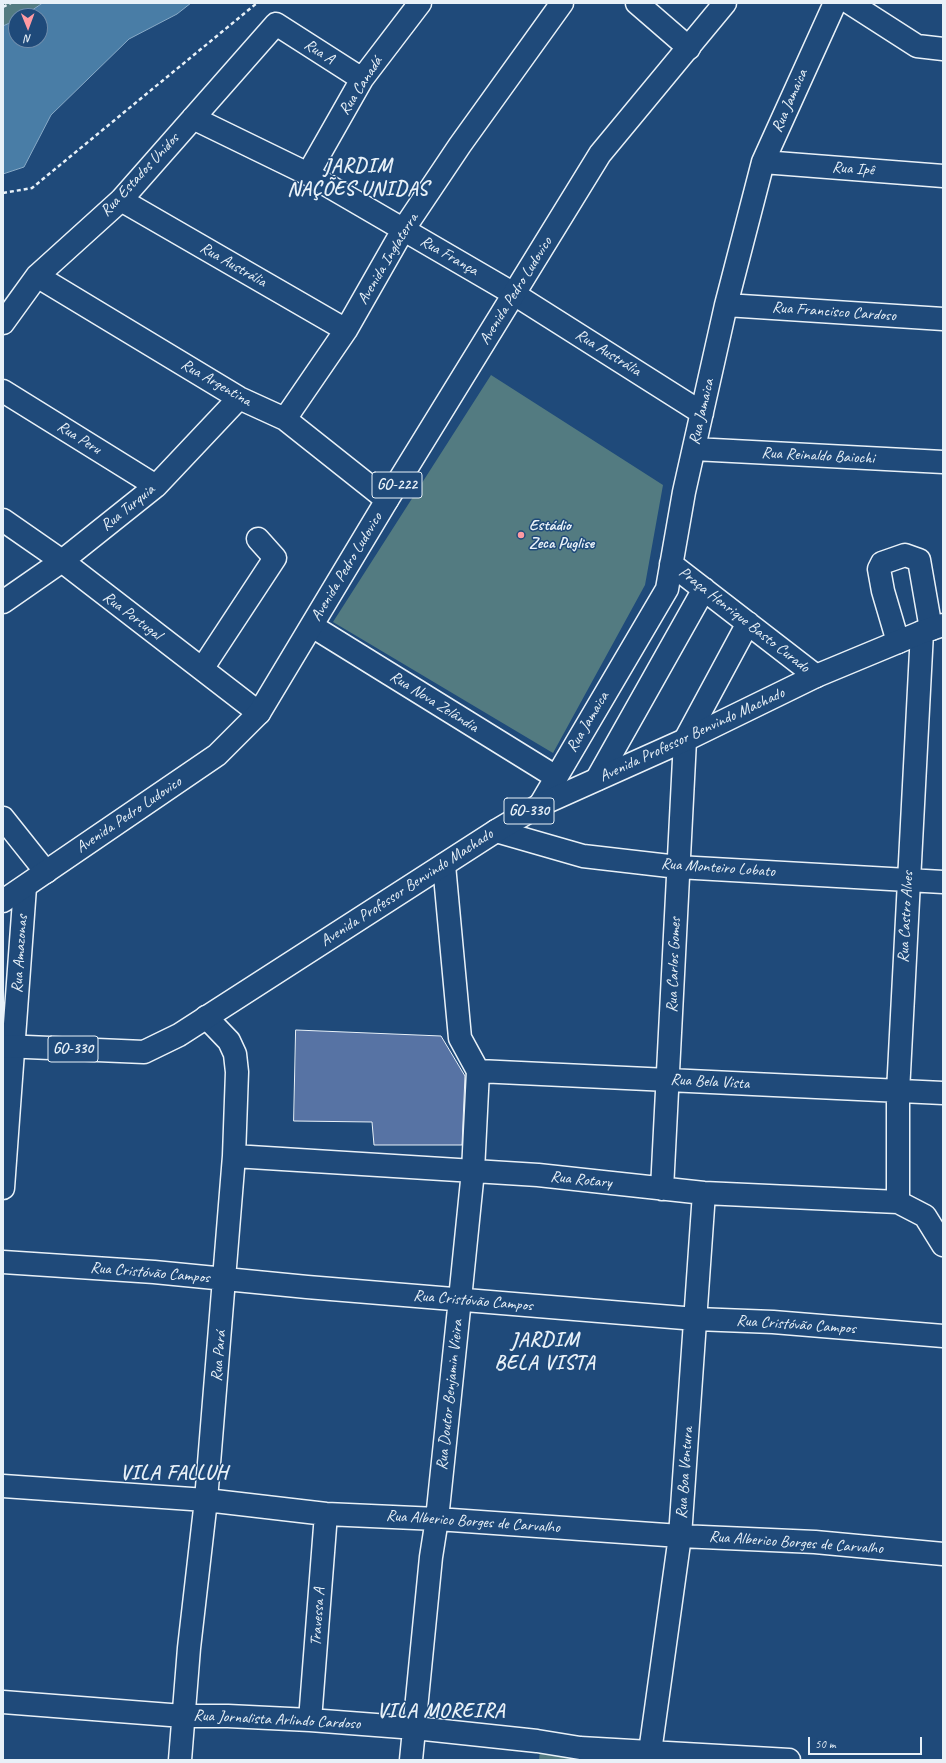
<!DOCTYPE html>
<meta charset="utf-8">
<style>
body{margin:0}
#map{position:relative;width:946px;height:1763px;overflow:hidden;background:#1f4a7a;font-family:Caveat,sans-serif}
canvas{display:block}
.frame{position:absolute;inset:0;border:4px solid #e8f1f8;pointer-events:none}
.north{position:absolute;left:8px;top:8px;width:40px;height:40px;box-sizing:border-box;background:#1f4a7a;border:1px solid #6f8dac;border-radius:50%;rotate:179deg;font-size:11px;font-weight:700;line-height:16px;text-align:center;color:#e8f1f8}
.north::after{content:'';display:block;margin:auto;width:14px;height:18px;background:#ff9aa2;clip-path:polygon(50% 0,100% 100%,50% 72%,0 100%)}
.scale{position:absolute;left:808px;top:1737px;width:114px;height:18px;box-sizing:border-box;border:2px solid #e8f1f8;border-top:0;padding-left:5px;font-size:12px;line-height:14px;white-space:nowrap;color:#e8f1f8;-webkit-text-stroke:3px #1f4a7a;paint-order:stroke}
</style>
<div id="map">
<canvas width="946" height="1763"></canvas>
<div class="frame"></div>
<div class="north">N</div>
<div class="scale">50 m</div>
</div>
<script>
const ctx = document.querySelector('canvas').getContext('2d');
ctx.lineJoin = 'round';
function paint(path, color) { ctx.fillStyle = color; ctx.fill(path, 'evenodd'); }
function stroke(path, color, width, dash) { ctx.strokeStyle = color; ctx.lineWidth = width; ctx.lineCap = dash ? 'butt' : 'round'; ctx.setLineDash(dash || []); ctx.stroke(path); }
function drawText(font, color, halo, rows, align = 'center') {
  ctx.font = font + ' Caveat,sans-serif'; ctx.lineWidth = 3; ctx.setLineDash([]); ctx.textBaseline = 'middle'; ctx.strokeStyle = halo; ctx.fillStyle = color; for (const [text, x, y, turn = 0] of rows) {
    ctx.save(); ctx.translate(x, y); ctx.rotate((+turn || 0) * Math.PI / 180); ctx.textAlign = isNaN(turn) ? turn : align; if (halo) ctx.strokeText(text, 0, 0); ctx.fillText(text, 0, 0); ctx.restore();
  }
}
paint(new Path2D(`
 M3 3H43L24 16H16V20L3 26Z
 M491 375 663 485 645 585 553 753 333 622Z
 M540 1749 673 1760H539Z`), '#537b81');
const water = new Path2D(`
 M43 3H191L177 14 129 39 51 115 24 167 3 174V26L16 20V40H40V16H24Z`);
paint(water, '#497da6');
stroke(water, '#89abc7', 1);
const building = new Path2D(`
 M296 1030 441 1036 465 1076 462 1145H374L372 1122 294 1121Z`);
paint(building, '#5773a4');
stroke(building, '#e8f1f8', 1);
const minor = new Path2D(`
 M637 3 689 48
 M850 3 917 46 943 49
 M193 118 308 174 514 294 702 413
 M763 162 943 176
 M308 174 362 79 420 3
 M121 200 346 330
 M37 276 239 398 285 419 387 500
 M726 305 943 319
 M3 323 37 276 121 200 276 24 362 79
 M3 391 156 486
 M285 419 346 330 403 230 460 145 562 3
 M694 449 943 462
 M3 520 62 561 259 713
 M671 564 816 676
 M3 602 62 561 156 486 239 398
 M312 626 556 777
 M898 642 883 591 879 569 882 563 905 555 919 560 931 629
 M202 669 275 558 258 539
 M597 779 704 589
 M540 805 667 589 684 492 726 305 763 162 835 3
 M3 818 46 872
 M496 831 583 856 678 867 943 882
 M478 1071 943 1093
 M234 1156 538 1175 704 1193 898 1202 925 1216 943 1245
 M3 1188 25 887
 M662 1189 685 740 748 623
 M898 1202V1092L922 632
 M3 1262 154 1272 307 1287 696 1319 773 1322 943 1336
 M3 1486 206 1500 326 1514 437 1519 680 1536 815 1542 943 1554
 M3 1702 183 1716H228L310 1720 415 1728 537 1741 580 1748 789 1760
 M310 1720 326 1514
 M650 1752 680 1536 704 1193
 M180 1760 189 1648 206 1500 234 1156 237 1072 235 1054 229 1041 206 1017
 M411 1760 431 1557 437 1519 460 1299 473 1171 478 1071 460 1038 444 865`);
const major = new Path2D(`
 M3 901 217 755 259 713 387 500 600 154 725 3
 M3 1046 144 1052 179 1035 496 831 540 805 685 740 816 676 922 632 943 625`);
stroke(minor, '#e8f1f8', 25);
stroke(major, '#e8f1f8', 25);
stroke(new Path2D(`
 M3 7 11 3
 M3 193 32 188 257 3`), '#e8f1f8', 2.5, [4, 3]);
stroke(minor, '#1f4a7a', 22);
stroke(major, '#1f4a7a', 22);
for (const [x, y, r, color] of [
 [521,535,4,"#ff9aa2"]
]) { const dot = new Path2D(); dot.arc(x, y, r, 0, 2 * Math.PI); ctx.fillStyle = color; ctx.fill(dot); stroke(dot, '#1f4a7a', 1.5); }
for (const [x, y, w] of [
 [397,485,50],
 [529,811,50],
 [73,1049,50]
]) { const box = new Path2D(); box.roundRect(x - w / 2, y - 13, w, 26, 3); ctx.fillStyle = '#1f4a7a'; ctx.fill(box); stroke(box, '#e8f1f8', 1); }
drawText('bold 15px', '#e8f1f8', null, [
 ["GO-222",397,485],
 ["GO-330",529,811],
 ["GO-330",73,1049]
]);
drawText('16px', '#e8f1f8', '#1f4a7a', [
 ["Rua A",319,52,33],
 ["Rua Canadá",361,86,-57],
 ["Rua Jamaica",790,101,-66],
 ["Rua Ipê",853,169,4],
 ["Rua Estados Unidos",140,175,-47],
 ["Rua França",449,256,30],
 ["Avenida Inglaterra",388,259,-59],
 ["Rua Austrália",233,265,30],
 ["Avenida Pedro Ludovico",516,291,-58],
 ["Rua Francisco Cardoso",834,312,4],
 ["Rua Austrália",608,353,32],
 ["Rua Argentina",216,383,30],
 ["Rua Jamaica",702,412,-77],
 ["Rua Peru",79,438,32],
 ["Rua Reinaldo Baiochi",818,456,3],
 ["Rua Turquia",128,508,-39],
 ["Avenida Pedro Ludovico",347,567,-59],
 ["Rua Portugal",132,616,37],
 ["Praça Henrique Basto Curado",744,620,38],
 ["Rua Nova Zelândia",434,702,32],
 ["Rua Jamaica",588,722,-59],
 ["Avenida Professor Benvindo Machado",692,735,-25],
 ["Avenida Pedro Ludovico",129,815,-34],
 ["Rua Monteiro Lobato",718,868,4],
 ["Avenida Professor Benvindo Machado",407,888,-33],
 ["Rua Castro Alves",906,917,-87],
 ["Rua Amazonas",20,954,-86],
 ["Rua Carlos Gomes",674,965,-88],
 ["Rua Bela Vista",710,1082,3],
 ["Rua Rotary",581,1180,6],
 ["Rua Cristóvão Campos",150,1273,5],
 ["Rua Cristóvão Campos",473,1301,5],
 ["Rua Cristóvão Campos",796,1325,4],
 ["Rua Pará",219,1356,-85],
 ["Rua Doutor Benjamin Vieira",450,1395,-84],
 ["Rua Boa Ventura",685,1473,-86],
 ["Rua Alberico Borges de Carvalho",473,1522,4],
 ["Rua Alberico Borges de Carvalho",796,1543,4],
 ["Travessa A",318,1617,-86],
 ["Rua Jornalista Arlindo Cardoso",277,1720,3]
]);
drawText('bold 16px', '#e8f1f8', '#1f4a7a', [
 ["Estádio",529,526],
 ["Zeca Puglise",529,544]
], 'left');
ctx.letterSpacing = '1px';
drawText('bold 20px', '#e8f1f8', '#1f4a7a', [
 ["JARDIM",358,167],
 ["NAÇÕES UNIDAS",358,190],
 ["JARDIM",545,1341],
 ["BELA VISTA",545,1364],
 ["VILA FALLUH",174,1474],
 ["VILA MOREIRA",441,1712]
]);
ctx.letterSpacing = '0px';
</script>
